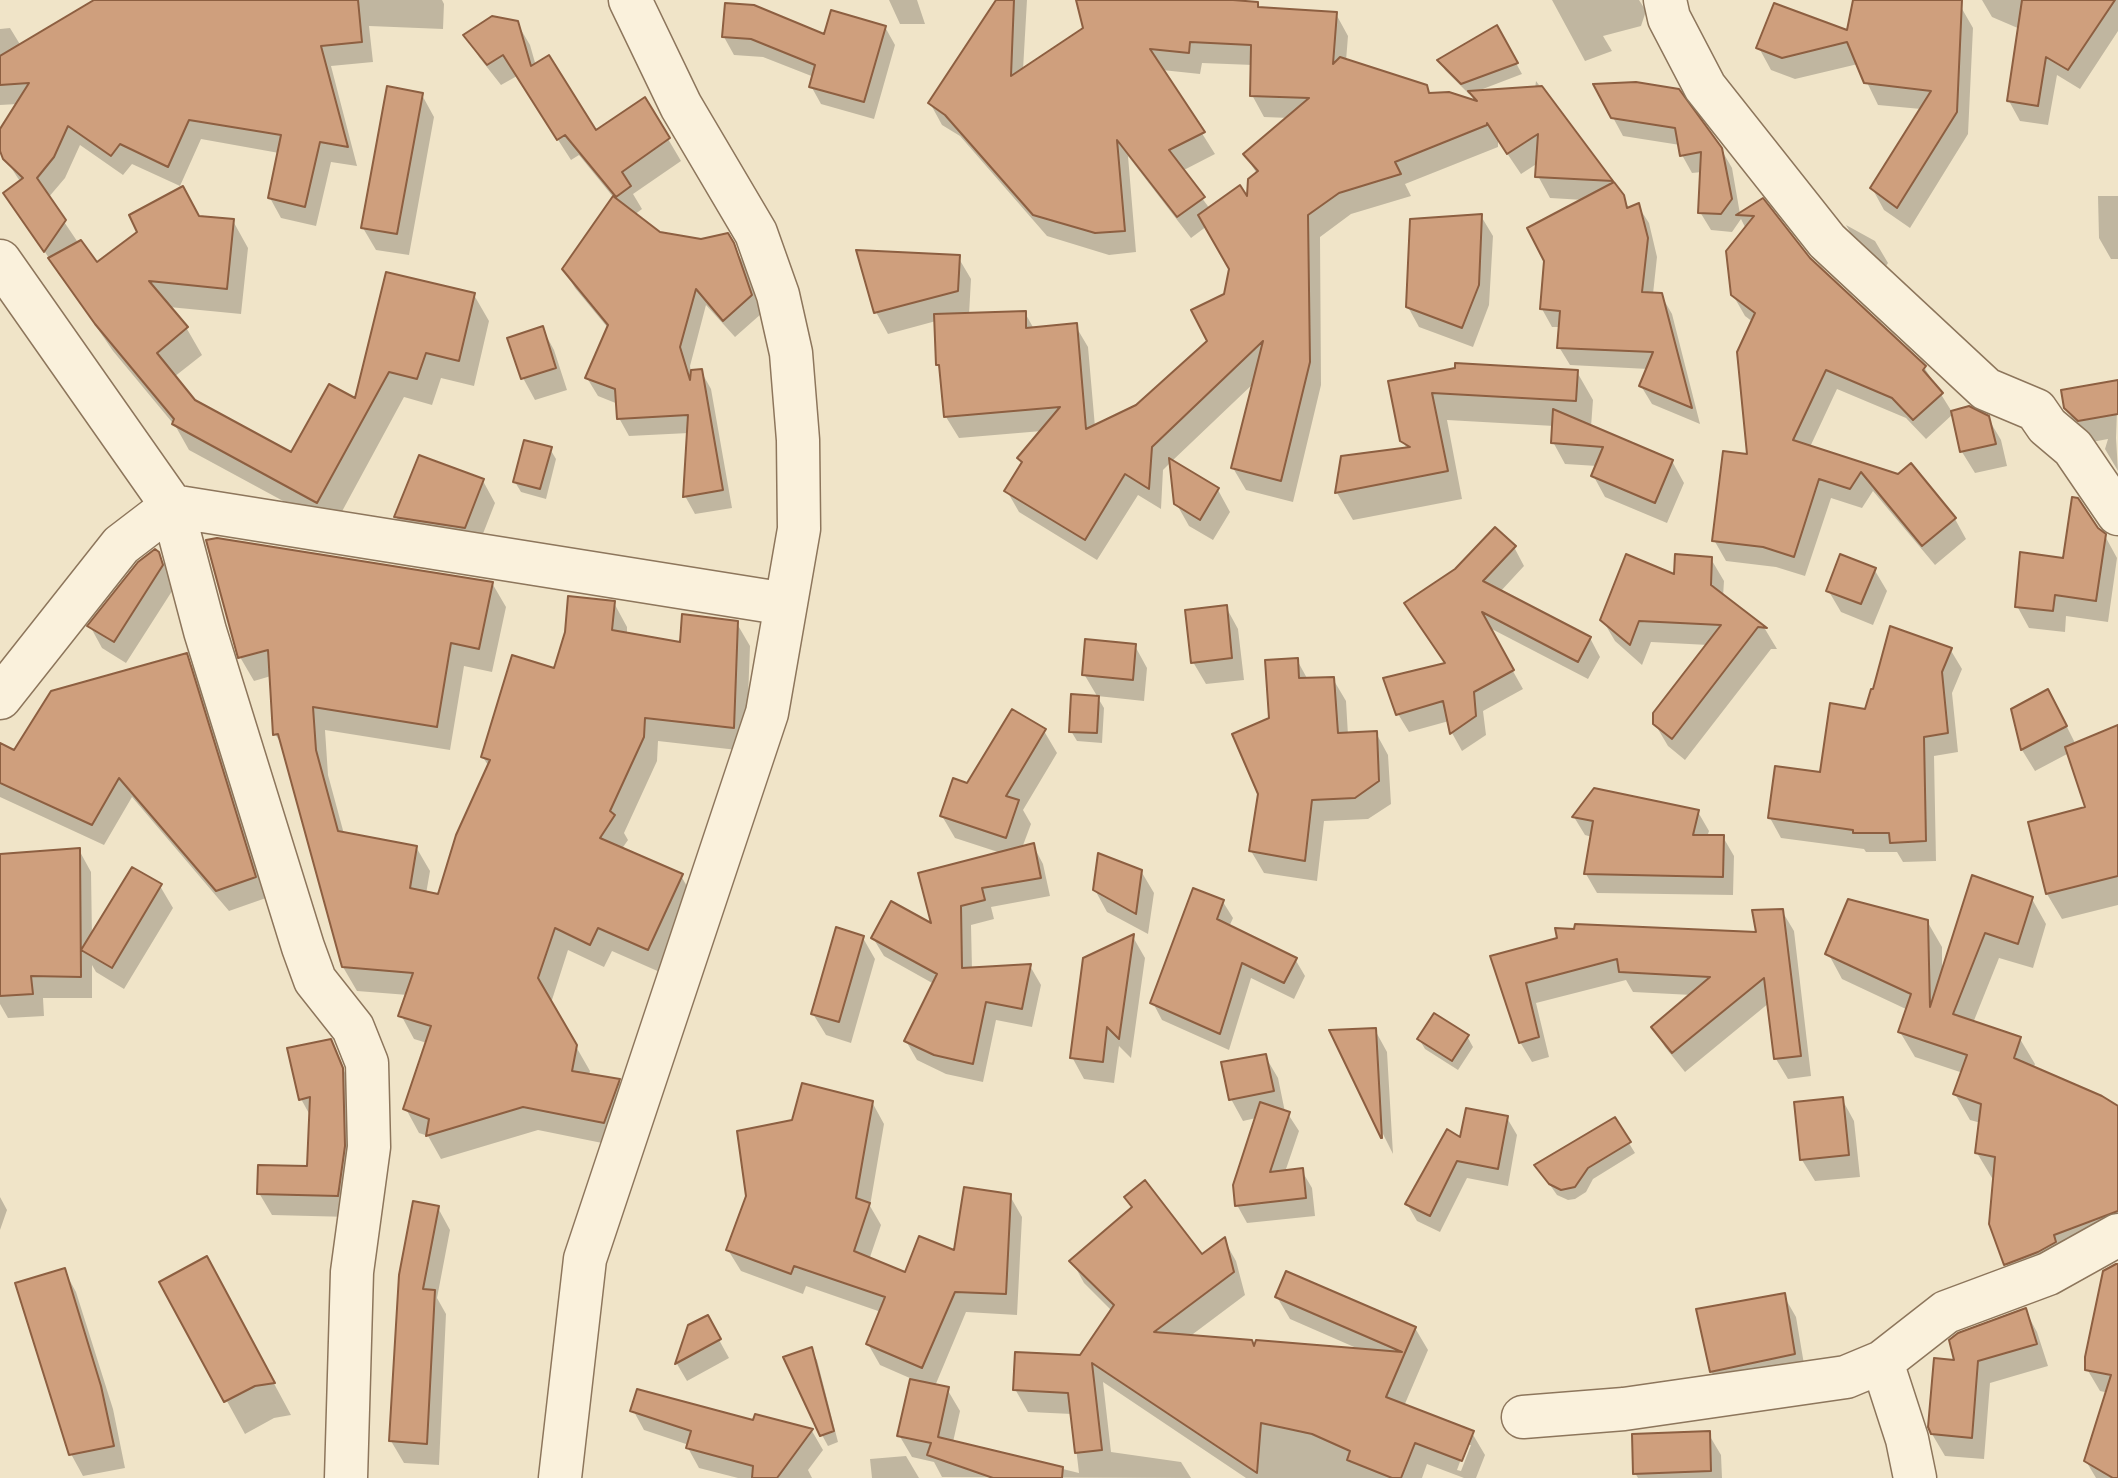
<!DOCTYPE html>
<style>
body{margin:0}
canvas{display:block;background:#f0e4c8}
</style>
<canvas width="2118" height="1478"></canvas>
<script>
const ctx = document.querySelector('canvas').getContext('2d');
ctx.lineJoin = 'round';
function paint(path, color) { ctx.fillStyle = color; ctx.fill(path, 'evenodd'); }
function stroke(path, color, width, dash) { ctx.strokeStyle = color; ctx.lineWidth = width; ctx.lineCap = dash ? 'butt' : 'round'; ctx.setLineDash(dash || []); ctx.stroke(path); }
paint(new Path2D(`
 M99 0H442L444 4 443 29 369 26 373 62 331 66 357 166 331 162 316 226 281 218 270 198 279 153 201 139 180 186 132 164 123 175 80 145 65 178 48 198 77 241 71 248 96 265 199 218 233 221 248 248 241 314 169 307 187 329 202 355 174 377 194 401 292 455 474 295 489 321 474 386 441 378 432 405 404 397 333 528 189 450 176 427 113 351 5 194 21 183 5 158 18 104 0 105V29L10 28 21 46Z
 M889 0H917L925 24H900Z
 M999 0H1027L1023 70 1085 29 1078 0H1220L1257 3 1260 9 1336 14 1348 36 1346 61 1426 86 1431 95 1477 103 1471 93 1469 94 1445 70 1440 60 1499 32 1522 74 1475 92 1534 97 1536 81 1630 209 1638 206 1649 223 1657 257 1653 294 1661 295 1672 314 1700 424 1652 404 1641 386 1648 369 1570 365 1559 347 1561 327H1552L1542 309 1584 200 1550 198 1538 176V163L1521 174 1498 140V147L1405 184 1411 196 1351 214 1320 237 1321 385 1293 502 1246 490 1233 468 1255 382 1171 462 1218 490 1230 512 1213 540 1189 526 1176 503 1171 462 1163 470 1161 509 1138 495 1097 560 1019 512 1007 491 1023 464 1019 458 1042 431 959 438 946 417 942 371 938 365 936 321 888 334 876 312 958 257 971 279 969 315 1025 313 1034 329 1075 325 1088 347 1095 427 1137 407 1210 342 1226 295 1231 269 1207 226 1191 238 1128 156 1136 252 1109 255 1047 236 960 136 942 125 930 103ZM1202 63 1253 65 1252 95 1264 117 1289 118 1245 154 1257 174 1249 203 1210 209 1182 171 1215 154 1162 70 1200 74Z
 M1552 0H1639L1646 11 1641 26 1603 36 1612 51 1585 61Z
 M1855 0H1925L1961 7 1973 28 1968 134 1910 228 1884 210 1872 188 1921 109 1878 105 1858 64 1795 79 1771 70 1759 48 1849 33Z
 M1982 0H2118V31L2080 89 2057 75 2048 125 2020 121 2009 101 2020 29 1992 17Z
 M517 23 530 45 536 66 596 133 645 100 681 161 633 194 642 209 634 215 659 234 701 241 727 235 744 264 761 314 735 337 706 305 690 366 691 372 701 371 711 389 732 508 695 514 685 496 689 433 629 436 619 418 618 404 598 396 587 378 608 328 575 288 564 269 614 198 579 155 571 160 517 76 501 85 479 57 466 36Z
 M885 27 895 45 874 119 821 104 811 86 814 77 763 57 734 55 724 37H825Z
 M1596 86 1721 149 1732 168 1740 214 1762 201 1809 260 1924 367 1952 412 1988 418 2001 440 2007 466 1975 473 1962 452 1953 414 1926 439 1906 418 1837 389 1810 447 1898 476 1955 519 1966 539 1935 565 1873 491 1862 508 1831 498 1805 576 1776 567 1726 561 1714 540 1749 456 1753 322 1745 316 1733 295 1746 229 1741 219 1732 232 1711 230 1700 212 1702 172 1692 173 1682 155 1680 145 1623 136Z
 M422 95 434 117 409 255 376 250 363 228Z
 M2098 196H2118V259H2111L2099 238Z
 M1481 216 1493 236 1489 305 1473 347 1419 327 1408 307Z
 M1846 225 1875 241 1888 263 1884 269 1856 242Z
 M542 328 554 350 567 390 535 400 523 378Z
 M1456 369 1577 372 1593 400 1591 427 1672 461 1684 483 1667 523 1605 497 1593 475 1597 466 1565 464 1553 442 1554 426 1447 420 1462 499 1353 520 1337 493 1407 449 1402 440 1391 382Z
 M2118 383 2116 438 2118 471 2105 449 2108 439 2092 442 2079 430 2066 408Z
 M550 449 556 459 546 499 521 492 515 482Z
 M483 481 495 503 477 549 409 538 396 517Z
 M2097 529 2105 536 2117 558 2108 622 2066 616 2065 632 2029 628 2017 606Z
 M1514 547 1524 566 1500 592 1590 638 1600 657 1588 679 1488 627 1523 689 1483 711 1486 735 1462 751 1452 733 1449 721 1409 732 1398 714 1447 665 1457 571Z
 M158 553 171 576 174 588 126 663 102 648 90 626Z
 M1711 559 1724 581 1723 597 1765 629 1777 649H1771L1685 760 1668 746 1655 724 1708 645 1651 642 1642 665 1615 641 1602 619Z
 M1874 569 1887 591 1873 625 1841 612 1828 590Z
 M492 583 506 607 492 672 464 666 450 750 325 730 328 775 344 834 416 847 430 871 426 894 439 897 489 767 483 757 614 603 627 627V635L682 644 736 622 750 646 746 751 658 741 657 761 624 833 628 840 621 850 681 876 695 900 662 973 612 951 604 967 568 950 551 1003 590 1071 589 1075 619 1080 632 1104 617 1146 538 1130 441 1159 428 1136 419 1133 406 1109 427 1043 414 1039 401 1015 408 995 357 991 343 967 284 748 275 734 271 676 254 681 240 657Z
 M1226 607 1238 629 1244 680 1206 684 1193 662Z
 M1135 646 1147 668 1144 701 1097 696 1084 674Z
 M1950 649 1962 669 1952 693 1958 752 1934 756 1936 861 1903 862 1897 852H1866L1864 849 1781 838 1770 818 1822 774 1867 711Z
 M186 655 198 676 266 898 229 911 132 797 104 845 0 797V745L15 752Z
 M1297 660 1308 680 1333 679 1346 701 1348 735 1376 733 1388 755 1391 804 1368 819 1324 821 1317 881 1264 873 1251 851 1271 719Z
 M1098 698 1104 708 1102 743 1077 741 1071 731Z
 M2013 710 2060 713 2076 745 2118 727V905L2062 919 2047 894 2088 809 2069 753 2035 771 2022 750Z
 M1044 731 1057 753 1023 810 1031 824 1022 848 1033 845 1043 864 1050 896 991 907 994 919 971 925 972 970 1030 966 1041 985 1032 1027 996 1020 983 1082 946 1074 917 1060 906 1041 934 984 884 956 873 938 934 927 1001 853 955 838 942 816 968 785Z
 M1698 812 1709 831 1707 837H1723L1734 856 1733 895 1597 893 1586 874 1592 837 1585 835 1574 817Z
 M79 850 91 872 92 937 160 886 173 908 124 989 96 972 92 965V998H43L44 1016 8 1018 0 1004V856Z
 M1141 871 1154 893 1148 934 1107 912 1095 890Z
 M1973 878 2032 899 2046 924 2033 968 1999 958 1973 1023 2020 1039 2035 1064 2033 1069 2118 1109V1242L2021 1289 2006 1264 1995 1179 1992 1178 1977 1153 1981 1123 1970 1120 1955 1094 1963 1073 1915 1057 1900 1032 1908 1010 1842 979 1828 953 1927 921 1942 947V973Z
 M1223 902 1233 918 1229 927 1295 959 1305 976 1294 999 1251 978 1229 1050 1162 1020 1153 1003Z
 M1782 911 1794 931 1811 1076 1788 1079 1776 1059 1769 1003 1685 1072 1665 1047 1653 1027 1692 995 1633 992 1626 980 1536 1003 1549 1057 1532 1062 1520 1042 1492 958 1759 934Z
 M1133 937 1145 958 1131 1058 1119 1046 1114 1083 1084 1079 1072 1057Z
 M863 938 875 959 851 1043 826 1035 813 1014Z
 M1375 1030 1387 1052 1393 1154 1332 1032Z
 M1467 1036 1473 1047 1458 1070 1425 1049 1419 1039Z
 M330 1041 354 1092 350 1217 272 1215 259 1193 309 1168 311 1117 301 1099Z
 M1265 1056 1278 1078 1285 1112 1288 1114 1299 1131 1285 1172 1302 1171 1312 1188 1315 1216 1247 1223 1237 1205 1256 1118 1243 1121 1231 1099Z
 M1842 1099 1854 1121 1860 1177 1815 1181 1802 1160Z
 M872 1102 884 1124 870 1206 881 1225 869 1260 906 1275 956 1253 1010 1196 1022 1217 1017 1315 966 1312 935 1386 947 1389 960 1411 953 1442 1079 1473 1072 1414 1028 1412 1015 1389 1081 1357 1112 1311 1084 1283 1072 1261 1133 1209 1126 1197 1202 1257 1224 1240 1236 1261 1245 1295 1189 1337 1255 1349 1361 1350 1290 1319 1277 1297 1415 1328 1428 1350 1404 1406 1472 1433 1485 1455 1476 1478H1464L1427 1464 1422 1478H1246L1103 1382 1111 1452 1181 1462 1191 1478 942 1477 934 1462 912 1457 899 1435 912 1379 880 1365 868 1344 881 1312 806 1286 803 1294 741 1271 728 1250ZM1466 1445H1471L1461 1471 1457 1470Z
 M1507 1118 1517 1135 1508 1186 1467 1178 1440 1232 1417 1221 1407 1204 1462 1140Z
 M1614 1119 1635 1153 1593 1179 1586 1192 1575 1199 1568 1200 1557 1195 1536 1165Z
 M0 1197 7 1210 0 1230Z
 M438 1208 450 1230 437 1298 446 1314 439 1465 404 1463 391 1441Z
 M64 1270 76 1292 113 1409 125 1468 83 1476 71 1454Z
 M162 1283 224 1291 291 1415 274 1418 245 1434Z
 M1784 1296 1796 1317 1806 1376 1724 1393 1711 1371Z
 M2118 1299V1478H2096L2086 1461 2114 1394 2100 1391 2087 1369Z
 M2025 1310 2037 1332 2048 1366 1990 1383 1984 1459 1945 1456 1932 1434 1957 1362Z
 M707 1318 729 1358 687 1381 677 1364 689 1327Z
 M811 1350 817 1360 838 1442 828 1446 822 1435Z
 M633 1410 812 1431 823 1450 808 1470 812 1478H738L699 1468 688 1448 689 1445 644 1430Z
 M1708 1433 1721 1455 1722 1478H1638L1635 1473Z
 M906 1456 919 1478H872L870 1459Z`), '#0003');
const building = new Path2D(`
 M94 0H358L362 42 321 46 348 147 320 142 305 207 268 198 281 135 189 120 168 167 120 144 111 156 68 126 54 157 37 178 66 220 44 252 3 193 23 178 3 159 0 151V129L29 83 0 85V56Z
 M996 0H1014L1011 76 1083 28 1076 0H1233L1258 2V7L1337 12 1333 64 1340 57 1427 85 1429 93 1449 92 1477 101 1468 91 1542 86 1613 181 1535 177 1538 134 1507 154 1487 123V125L1395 162 1401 174 1339 193 1308 215 1310 362 1281 481 1231 468 1263 341 1152 447 1149 489 1125 474 1085 540 1004 491 1022 462 1017 458 1060 407 944 417 939 365H936L934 314 1026 311V328L1077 323 1086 429 1136 405 1207 341 1191 310 1224 294 1229 269 1198 215 1240 185 1247 196 1248 179 1258 171 1243 154 1309 98 1250 96 1251 45 1190 42 1189 53 1150 49 1205 132 1169 150 1205 197 1177 217 1117 140 1125 231 1095 233 1033 215 945 115 928 103Z
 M1853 0H1962L1957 112 1897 208 1870 188 1931 91 1864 83 1847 42 1782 58 1756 48 1774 3 1847 30Z
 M2022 0H2115L2068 70 2046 57 2038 106 2007 101Z
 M725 3 754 5 824 34 831 10 886 26 864 102 809 87 815 65 751 39 722 37Z
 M492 16 518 21 531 66 549 55 596 130 645 97 670 138 622 172 631 186 616 197 565 135 557 140 503 55 487 65 463 35Z
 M1497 25 1518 63 1461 84 1437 60Z
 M1636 82 1679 89 1722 148 1732 199 1721 214 1698 213 1701 152 1680 156 1675 128 1611 118 1593 84Z
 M387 86 423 93 397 234 361 228Z
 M1614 182 1624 195 1627 208 1639 203 1648 238 1642 292 1662 293 1692 408 1639 386 1653 352 1557 348 1560 311 1540 309 1544 261 1527 228Z
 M183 186 199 216 234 219 227 289 149 281 188 327 157 353 195 400 291 452 329 384 355 398 386 272 475 293 459 361 426 353 417 379 389 372 317 503 172 424 174 419 95 324 48 258 81 240 97 262 137 232 129 215Z
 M613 196 660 232 701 239 728 233 734 243 752 295 723 321 696 289 680 347 690 380 691 370 702 369 723 490 683 497 688 415 617 419 615 389 585 378 608 325 562 269Z
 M1763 198 1810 258 1926 366 1923 370 1943 393 1913 420 1892 398 1826 370 1793 440 1898 474 1911 463 1956 518 1922 546 1861 472 1850 489 1819 479 1794 557 1763 547 1712 541 1723 451 1747 454 1737 352 1755 313 1731 295 1726 251 1754 216 1736 215Z
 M1482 214 1479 285 1462 328 1406 307 1410 219Z
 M856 250 960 255 958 291 874 313Z
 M543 326 556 368 521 379 507 338Z
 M1455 363 1578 370 1576 401 1432 393 1448 471 1335 493 1341 456 1410 447 1400 441 1388 381 1455 368Z
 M2118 380V414L2078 421 2064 408 2061 390Z
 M1969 406 1989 416 1996 444 1960 452 1951 411Z
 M1553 409 1673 460 1655 503 1591 476 1603 447 1551 443Z
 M524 440 552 447 540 489 513 482Z
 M419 455 484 479 465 528 394 517Z
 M1169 458 1219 488 1200 520 1174 504Z
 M2072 497 2078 498 2098 528 2106 534 2096 601 2055 595 2053 611 2015 607 2020 552 2063 558Z
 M1495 527 1516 546 1483 581 1591 637 1578 662 1482 612 1514 670 1474 692 1476 716 1450 734 1443 701 1396 715 1383 678 1445 663 1404 603 1455 569Z
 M217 538 493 582 479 649 451 643 437 727 313 707 316 750 338 831 417 846 410 888 438 894 456 835 490 760 481 757 512 655 554 668 565 632 568 596 615 601 612 630 680 642 682 614 738 621 734 728 645 718 644 737 610 811 615 815 600 838 683 874 648 950 598 928 590 945 555 928 538 978 577 1045 572 1071 620 1079 604 1123 523 1107 426 1136 429 1119 403 1109 431 1026 398 1016 413 973 342 967 278 734 273 735 268 650 238 658 206 540Z
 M155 549 159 552 163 565 114 642 87 626 138 562Z
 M1626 554 1674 574 1675 554 1712 557 1711 585 1767 628 1758 627 1672 739 1653 724V713L1721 625 1639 621 1630 645 1600 620Z
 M1840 554 1876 568 1861 604 1826 591Z
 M1227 605 1232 658 1191 663 1185 610Z
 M1890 626 1952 648 1942 672 1948 733 1924 737 1926 841 1890 843 1889 833H1853V830L1768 818 1775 766 1820 772 1830 703 1865 709 1871 689H1873Z
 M1085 639 1136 644 1133 680 1082 675Z
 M187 653 256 877 216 891 119 778 92 825 0 783V743L14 750 51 691Z
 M1298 658 1299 678 1334 677 1338 733 1377 731 1379 781 1355 798 1312 800 1305 861 1249 851 1258 794 1232 734 1269 718 1265 660Z
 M2048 689 2067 726 2021 750 2011 709Z
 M1071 694 1099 696 1097 733 1069 732Z
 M1012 709 1046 729 1006 796 1019 800 1006 838 940 816 953 778 967 783Z
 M2118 725V876L2046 894 2028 822 2085 807 2065 747Z
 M1594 788 1699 810 1693 835H1724L1723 877 1584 874 1593 821 1572 817Z
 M1034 843 1041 878 982 888 985 900 961 906 962 968 1031 964 1022 1009 986 1002 973 1064 934 1055 904 1041 937 974 871 938 891 901 931 923 918 873Z
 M80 848 81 977 31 976 33 994 0 996V854Z
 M1098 853 1142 870 1136 914 1093 890Z
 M132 867 162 884 112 968 81 950Z
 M1972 875 2033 897 2018 944 1985 933 1953 1014 2021 1037 2014 1058 2102 1096 2118 1106V1211L2054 1235 2056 1242 2038 1252 2004 1265 1989 1224 1995 1157 1975 1153 1981 1104 1953 1094 1967 1055 1898 1032 1911 994 1825 954 1848 899 1928 920 1930 1007Z
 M1193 888 1224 900 1217 919 1297 958 1284 983 1242 963 1220 1034 1150 1003Z
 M1783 909 1801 1056 1774 1059 1764 978 1672 1053 1651 1027 1710 977 1619 972 1617 959 1526 983 1539 1037 1519 1043 1490 956 1557 938 1555 928 1574 929 1575 924 1756 932 1752 910Z
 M836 927 864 936 839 1022 811 1014Z
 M1134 934 1119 1039 1107 1027 1103 1062 1070 1058 1083 958Z
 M1434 1013 1469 1035 1452 1061 1417 1039Z
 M1376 1028 1382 1138H1381L1329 1030Z
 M331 1039 343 1068 345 1146 338 1196 257 1194 258 1165 307 1166 310 1097 299 1100 287 1048Z
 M1266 1054 1274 1091 1229 1100 1221 1062Z
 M802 1083 873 1101 856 1198 870 1203 854 1251 905 1272 919 1236 954 1250 964 1187 1011 1194 1006 1294 955 1292 922 1368 866 1344 885 1297 794 1266 791 1274 726 1250 746 1196 737 1131 792 1120Z
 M1843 1097 1849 1155 1800 1160 1794 1102Z
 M1260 1102 1290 1112 1270 1172 1303 1168 1306 1198 1235 1206 1233 1185Z
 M1466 1108 1508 1116 1498 1169 1457 1161 1430 1216 1405 1204 1447 1129 1460 1137Z
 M1615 1117 1631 1142 1588 1168 1575 1187 1561 1190 1549 1184 1534 1165Z
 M1145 1180 1202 1254 1225 1237 1234 1272 1154 1332 1252 1340 1254 1346 1256 1340 1402 1352 1275 1297 1286 1271 1416 1327 1386 1397 1474 1431 1462 1461 1415 1443 1401 1478H1392L1347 1460 1350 1451 1312 1434 1261 1423 1257 1473 1092 1363 1102 1450 1075 1453 1068 1393 1013 1390 1015 1352 1080 1355 1114 1305 1069 1261 1132 1207 1124 1197Z
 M413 1201 439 1206 423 1289 435 1290 427 1444 389 1441 399 1275Z
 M207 1256 275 1383 255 1386 224 1402 159 1282Z
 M2116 1264H2118V1478H2113L2084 1461 2111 1375 2085 1370V1357L2103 1271Z
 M65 1268 101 1386 114 1446 69 1455 15 1283Z
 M1785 1293 1795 1354 1710 1372 1696 1309Z
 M2026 1308 2037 1344 1978 1361 1972 1438 1931 1434 1928 1427 1934 1358 1954 1360 1949 1340 1958 1333Z
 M708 1315 721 1339 675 1364 688 1325Z
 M812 1347 834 1431 820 1436 783 1357Z
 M910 1379 949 1387 938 1437 1063 1467 1062 1478H993L927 1455 931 1443 897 1436Z
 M637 1389 753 1420 755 1414 813 1429 777 1478H752L753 1466 686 1448 691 1431 630 1411Z
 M1710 1431 1711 1471 1633 1474 1632 1434Z`);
paint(building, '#cf9f7d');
stroke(building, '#8d5f41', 2);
const minor = new Path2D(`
 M1665 0 1669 18 1705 87 1827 241 1986 389 2036 410 2047 426 2073 448 2118 514
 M0 261 172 506 205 631 303 947 315 980 353 1028 367 1063 369 1147 352 1272 346 1478
 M0 698 121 545 172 506 786 604
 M1882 1362 1907 1439 1915 1478
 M1523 1417 1624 1409 1846 1377 1882 1362 1946 1312 2048 1274 2118 1235
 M560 1478 585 1259 767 713 799 529 798 440 791 353 778 295 756 233 681 106 630 0`);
stroke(minor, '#8d765c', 45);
stroke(minor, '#faf1dc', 42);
</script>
